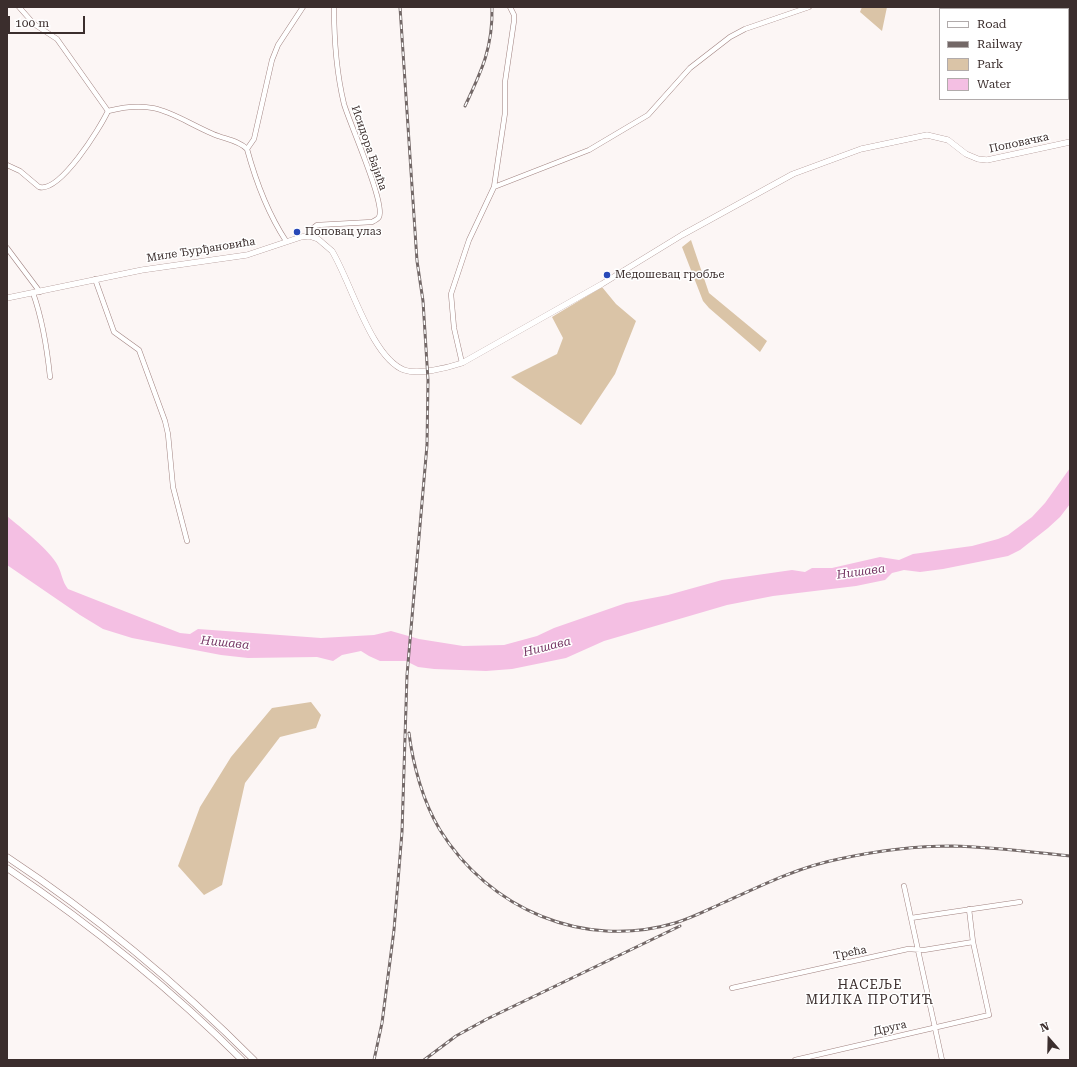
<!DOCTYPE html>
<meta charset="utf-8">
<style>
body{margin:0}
#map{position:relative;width:1077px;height:1067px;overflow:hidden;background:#fcf6f5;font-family:"Roboto Serif",serif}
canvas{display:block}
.frame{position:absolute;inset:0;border:8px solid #3b2e2d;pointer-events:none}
.legend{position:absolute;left:939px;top:8px;width:130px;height:92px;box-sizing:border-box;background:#fff;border:1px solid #b1abab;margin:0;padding:5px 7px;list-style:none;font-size:12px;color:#3b2e2d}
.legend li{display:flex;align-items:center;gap:8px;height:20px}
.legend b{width:20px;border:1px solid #b1abab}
.north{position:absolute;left:1029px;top:1019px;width:40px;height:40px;-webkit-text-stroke:3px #fff;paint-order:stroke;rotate:340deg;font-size:11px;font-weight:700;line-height:16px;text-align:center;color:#3b2e2d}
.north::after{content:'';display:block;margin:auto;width:14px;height:18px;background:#3b2e2d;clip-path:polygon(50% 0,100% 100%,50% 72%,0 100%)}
.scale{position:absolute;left:8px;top:16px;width:77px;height:18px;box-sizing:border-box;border:2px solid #3b2e2d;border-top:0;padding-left:5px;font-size:12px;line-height:14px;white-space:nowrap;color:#3b2e2d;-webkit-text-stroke:3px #fff;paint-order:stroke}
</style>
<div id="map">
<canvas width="1077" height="1067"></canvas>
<div class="frame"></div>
<ul class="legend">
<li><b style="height:5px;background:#fff"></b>Road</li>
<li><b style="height:5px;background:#736867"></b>Railway</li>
<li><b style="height:11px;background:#dac4a7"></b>Park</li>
<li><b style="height:11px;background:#f4bfe3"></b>Water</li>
</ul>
<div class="north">N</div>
<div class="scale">100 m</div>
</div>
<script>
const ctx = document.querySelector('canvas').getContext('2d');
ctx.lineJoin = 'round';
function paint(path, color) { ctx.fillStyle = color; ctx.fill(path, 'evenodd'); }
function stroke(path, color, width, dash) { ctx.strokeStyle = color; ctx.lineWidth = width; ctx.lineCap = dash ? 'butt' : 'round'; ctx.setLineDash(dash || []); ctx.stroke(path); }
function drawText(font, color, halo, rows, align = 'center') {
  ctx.font = font + ' "Roboto Serif",serif'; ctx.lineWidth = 3; ctx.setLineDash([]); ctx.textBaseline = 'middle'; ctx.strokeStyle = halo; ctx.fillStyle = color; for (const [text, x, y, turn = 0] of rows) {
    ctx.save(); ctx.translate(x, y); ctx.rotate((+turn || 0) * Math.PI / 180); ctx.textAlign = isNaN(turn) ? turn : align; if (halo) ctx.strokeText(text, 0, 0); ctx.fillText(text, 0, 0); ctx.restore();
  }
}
paint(new Path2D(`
 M862 7H887L882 31 860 12Z
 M691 240 709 293 767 341 760 352 709 308 703 301 682 247Z
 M602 287 616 304 636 321 615 374 581 425 511 377 557 354 563 338 552 317Z
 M311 702 321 715 316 728 280 737 245 783 222 885 204 895 178 866 200 807 231 757 272 708Z`), '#dac4a7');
paint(new Path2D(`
 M1070 468V504L1060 517 1048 528 1020 550 1008 556 943 569 920 572 904 570 892 573 885 580 856 586 773 596 727 605 604 641 566 658 512 669 486 671 434 669 418 667 406 661H380L369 656 361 651 342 655 333 661 317 657 248 658 221 655 132 638 103 629 80 615 7 565V516C20 527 51 551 58 566 62 574 62 581 68 589L180 633 190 634 198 629 321 638 374 635 391 631 419 639 463 646 504 645 537 636 554 628 626 603 668 595 722 580 792 570 805 572 812 568H832L880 557 899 560 913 554 972 546 998 539 1008 535 1032 517 1045 503Z`), '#f4bfe3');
const minor = new Path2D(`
 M19 7 34 24 57 39 108 111C157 98 172 116 213 134 224 139 238 140 247 149
 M7 165 20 171 39 187C60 193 100 128 108 111
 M494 187 589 150 648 115 690 68 730 37 745 29 809 7
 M309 236 312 229 317 225 372 222C374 221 378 219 379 217 386 204 349 122 344 104 337 75 334 37 334 7
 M286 241C267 212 256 182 247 149L254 139 272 60 278 45 303 7
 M7 248 40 292
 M95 279 114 332 139 350 165 421 168 434 173 487 187 541
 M33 293C43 321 47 348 50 377
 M462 363 454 328 451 294 469 240 494 187 505 113V82L514 21V15L510 7
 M904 886 942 1060
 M911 918 1020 902
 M732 988 908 949 924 950 973 942
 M795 1060 989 1015 973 942 969 909`);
const tertiary = new Path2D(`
 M7 298 142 270 247 255 301 237 309 236 318 239 332 251C351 282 371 357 404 370 419 375 447 368 462 363L602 284 682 235 793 174 861 149 927 135 948 140 966 154 978 159 987 160 1070 142`);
const secondary = new Path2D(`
 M7 857C96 916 178 984 254 1060
 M7 868C91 925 170 988 242 1060`);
stroke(minor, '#a18380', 5.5);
stroke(tertiary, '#a18380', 6);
stroke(secondary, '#a18380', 7);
stroke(minor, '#fff', 4.5);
stroke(tertiary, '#fff', 5.5);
stroke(secondary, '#fff', 6);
const rail = new Path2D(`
 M465 106C482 70 493 47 492 7
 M409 733C413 765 423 802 440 830 489 909 583 950 675 923 692 918 709 909 725 902 762 885 799 867 839 859 876 851 914 846 952 846 992 847 1031 852 1070 856
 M374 1060 382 1023 394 930 402 832 407 675 427 445 428 380 423 301 417 261 400 7
 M424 1060 456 1036 487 1019 680 926`);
stroke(rail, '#736867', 3);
stroke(rail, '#fff', 1.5, [4.5]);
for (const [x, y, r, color] of [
 [297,232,4,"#2849b8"],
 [607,275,4,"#2849b8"]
]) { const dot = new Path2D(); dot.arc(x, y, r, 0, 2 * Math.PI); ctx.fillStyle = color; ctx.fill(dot); stroke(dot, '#fff', 1.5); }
drawText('11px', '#3b2e2d', '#fff', [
 ["Поповачка",1019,143,-12],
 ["Исидора Бајића",369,148,71],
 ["Миле Ђурђановића",201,250,-9],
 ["Трећа",850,953,-12],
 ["Друга",890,1028,-13]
]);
drawText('11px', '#3b2e2d', '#fff', [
 ["Поповац улаз",305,232],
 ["Медошевац гробље",615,275]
], 'left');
drawText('italic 12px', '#763765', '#fff', [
 ["Нишава",861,572,-8],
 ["Нишава",225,643,6],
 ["Нишава",547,647,-14]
]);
ctx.letterSpacing = '1px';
drawText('13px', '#3b2e2d', '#fff', [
 ["НАСЕЉЕ",870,985],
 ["МИЛКА ПРОТИЋ",870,1000]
]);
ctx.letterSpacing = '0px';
</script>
